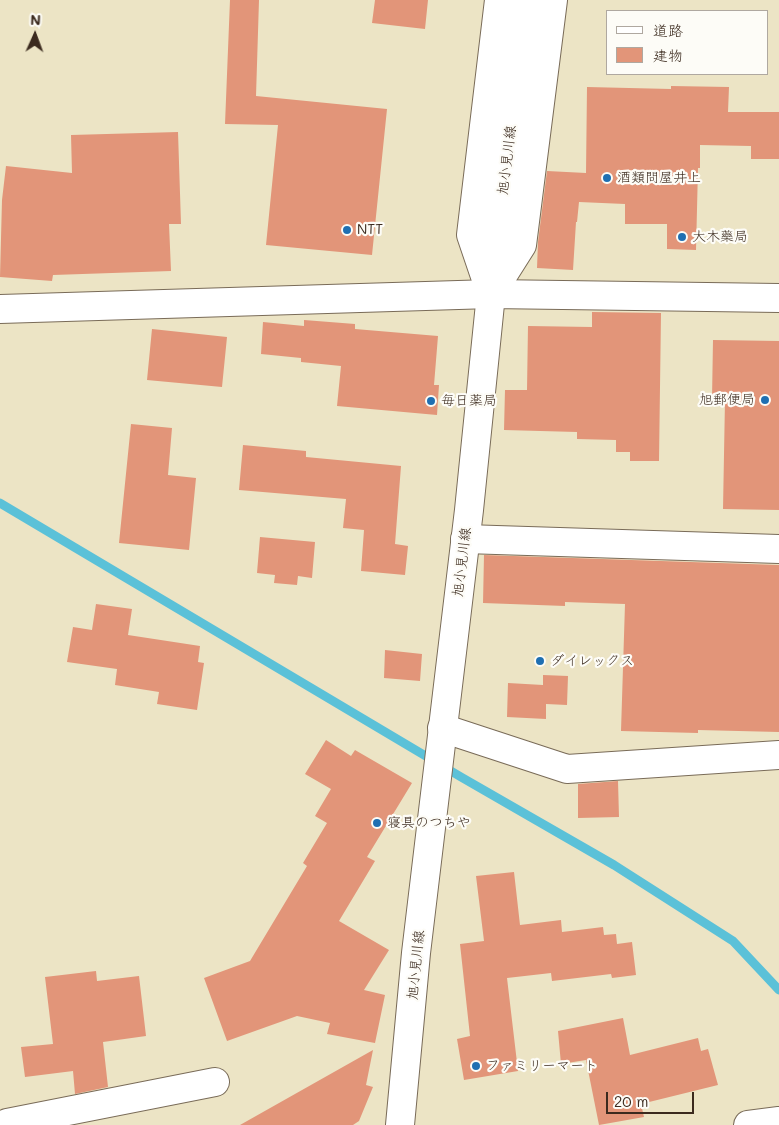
<!DOCTYPE html>
<meta charset="utf-8">
<style>
body{margin:0}
#map{position:relative;width:779px;height:1125px;overflow:hidden;background:#ece4c5;font-family:Mali,"Klee One",sans-serif}
canvas{display:block}
.legend{position:absolute;left:606px;top:10px;width:162px;height:65px;box-sizing:border-box;background:#fdfcf7;border:1px solid #afa8a0;margin:0;padding:6px 9px;list-style:none;font-size:15px;color:#3b2a1e}
.legend li{display:flex;align-items:center;gap:10px;height:25px}
.legend b{width:25px;border:1px solid #afa8a0}
.north{position:absolute;left:10px;top:10px;width:50px;height:50px;-webkit-text-stroke:4px #fdfcf7;paint-order:stroke;rotate:2deg;font-size:14px;font-weight:700;line-height:20px;text-align:center;color:#3b2a1e}
.north::after{content:'';display:block;margin:auto;width:18px;height:22px;background:#3b2a1e;clip-path:polygon(50% 0,100% 100%,50% 72%,0 100%)}
.scale{position:absolute;left:606px;top:1092px;width:88px;height:22px;box-sizing:border-box;border:2px solid #3b2a1e;border-top:0;padding-left:6px;font-size:15px;line-height:18px;white-space:nowrap;color:#3b2a1e;-webkit-text-stroke:4px #fdfcf7;paint-order:stroke}
</style>
<div id="map">
<canvas width="779" height="1125"></canvas>
<ul class="legend">
<li><b style="height:6px;background:#fff"></b>道路</li>
<li><b style="height:14px;background:#e29579"></b>建物</li>
</ul>
<div class="north">N</div>
<div class="scale">20 m</div>
</div>
<script>
const ctx = document.querySelector('canvas').getContext('2d');
ctx.lineJoin = 'round';
function stroke(path, color, width, dash) { ctx.strokeStyle = color; ctx.lineWidth = width; ctx.lineCap = dash ? 'butt' : 'round'; ctx.setLineDash(dash || []); ctx.stroke(path); }
function paint(path, color) { ctx.fillStyle = color; ctx.fill(path, 'evenodd'); }
function drawText(font, color, halo, rows, align = 'center') {
  ctx.font = font + ' Mali,"Klee One",sans-serif'; ctx.lineWidth = 4.5; ctx.setLineDash([]); ctx.textBaseline = 'middle'; ctx.strokeStyle = halo; ctx.fillStyle = color; for (const [text, x, y, turn = 0] of rows) {
    ctx.save(); ctx.translate(x, y); ctx.rotate((+turn || 0) * Math.PI / 180); ctx.textAlign = isNaN(turn) ? turn : align; if (halo) ctx.strokeText(text, 0, 0); ctx.fillText(text, 0, 0); ctx.restore();
  }
}
stroke(new Path2D(`
 M0 503 461 777 614 865 733 941 779 990`), '#5bc1d8', 9);
paint(new Path2D(`
 M230 0H259L256 96 387 109 372 255 266 245 278 125 225 124Z
 M375 0H428L425 29 372 23Z
 M671 86 729 87 728 112H779V159H751V146L700 145V168H698L696 250 667 249V224H625V204L579 202 577 222H576L573 270 537 268 538 242 547 171 586 173 587 87 671 89Z
 M178 132 181 224H169L171 271 53 275 52 281 0 277 2 200 6 166 72 173 71 135Z
 M592 312 661 313 659 461H630V452H616V440L577 439V432L504 430 505 390H527L528 326 592 327Z
 M304 320 355 324V329L438 336 434 385H439L437 415 337 406 341 366 301 362V358L261 354 263 322 304 326Z
 M152 329 227 337 222 387 147 380Z
 M713 340 779 341V510L723 509 725 400 712 399Z
 M131 424 172 428 168 475 196 478 189 550 119 543Z
 M243 445 306 451V457L401 466 395 544 408 546 405 575 361 571 364 530 343 528 346 499 239 490Z
 M260 537 315 542 312 578 298 576 297 585 274 583 275 575 257 573Z
 M484 555 779 565V732L698 730V733L621 731 625 604 565 602V606L483 603Z
 M96 604 132 609 128 635 200 646 198 662 204 663 197 710 157 704 159 692 115 685 117 669 67 662 73 627 92 630Z
 M385 650 422 654 420 681 384 678Z
 M543 675 568 676 567 705 546 704V719L507 717 508 683 543 685Z
 M326 740 351 756 355 750 412 783 367 857 375 861 339 921 389 950 364 990 385 995 375 1043 327 1034 330 1023 297 1016 227 1041 204 978 250 961 307 866 303 863 327 823 315 816 331 789 305 774Z
 M618 781 619 817 578 818V784Z
 M514 872 520 925 561 920 562 932 603 927 604 935 616 934 617 944 632 942 636 975 612 978 611 974 552 981 551 973 507 978 518 1071 464 1080 457 1039 470 1036 460 944 484 941 476 876Z
 M96 971 97 981 139 976 146 1036 103 1042 108 1087 75 1094 73 1071 25 1077 21 1047 53 1044 45 977Z
 M623 1018 630 1055 698 1038 701 1051 708 1049 718 1085 641 1104 644 1117 599 1125 586 1060 561 1064 558 1031Z
 M373 1050 366 1085 373 1087 359 1121 353 1125H240Z`), '#e29579');
const street = new Path2D(`
 M465 539 779 549
 M442 728 567 769 779 755
 M7 1125V1123L215 1082`);
const secondary = new Path2D(`
 M0 309 491 294 779 298`);
const primary = new Path2D(`
 M499 0 471 235 491 294 522 245 553 0
 M400 1125 416 953 469 510 491 294 525 0
 M748 1125 779 1121`);
stroke(street, '#796b58', 30);
stroke(secondary, '#796b58', 30);
stroke(primary, '#796b58', 30);
stroke(street, '#fff', 28);
stroke(secondary, '#fff', 28);
stroke(primary, '#fff', 28);
for (const [x, y, r, color] of [
 [607,178,5,"#1f6fb2"],
 [347,230,5,"#1f6fb2"],
 [682,237,5,"#1f6fb2"],
 [765,400,5,"#1f6fb2"],
 [431,401,5,"#1f6fb2"],
 [540,661,5,"#1f6fb2"],
 [377,823,5,"#1f6fb2"],
 [476,1066,5,"#1f6fb2"]
]) { const dot = new Path2D(); dot.arc(x, y, r, 0, 2 * Math.PI); ctx.fillStyle = color; ctx.fill(dot); stroke(dot, '#fdfcf7', 2); }
drawText('14px', '#3b2a1e', '#fdfcf7', [
 ["旭小見川線",507,160,-83],
 ["旭小見川線",462,562,-83],
 ["旭小見川線",416,965,-84]
]);
drawText('14px', '#3b2a1e', '#fdfcf7', [
 ["酒類問屋井上",617,178],
 ["NTT",357,230],
 ["大木藥局",692,237],
 ["旭郵便局",755,400,"right"],
 ["毎日薬局",441,401],
 ["ダイレックス",550,661],
 ["寝具のつちや",387,823],
 ["ファミリーマート",486,1066]
], 'left');
</script>
